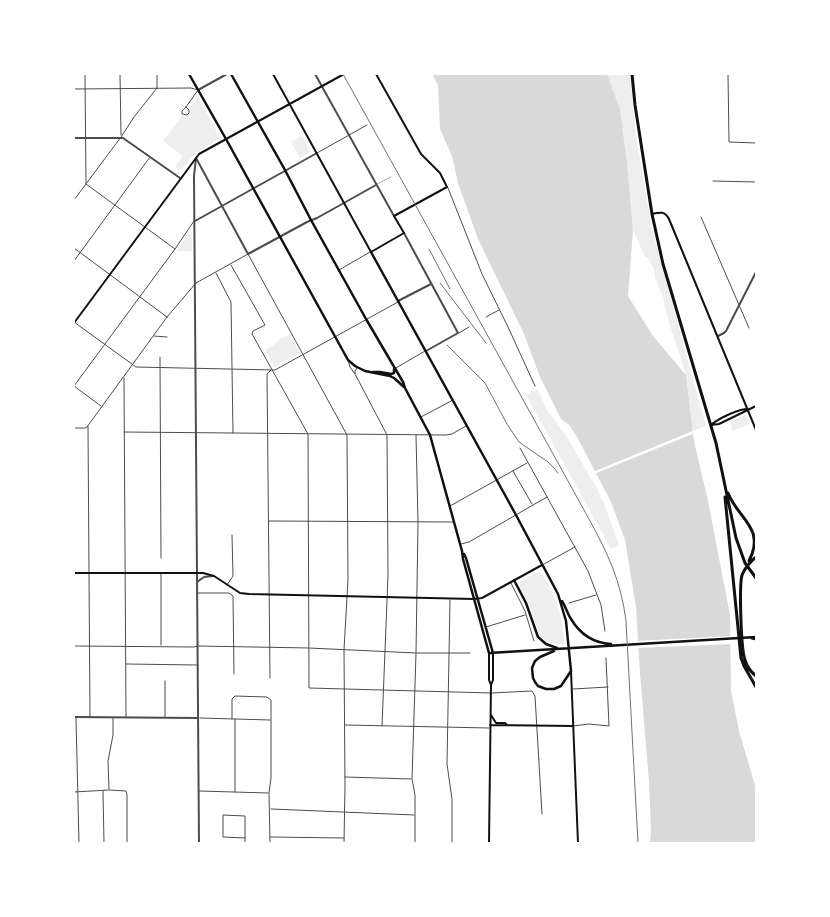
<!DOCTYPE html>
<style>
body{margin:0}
#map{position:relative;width:830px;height:917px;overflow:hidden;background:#fff;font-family:"DM Sans",sans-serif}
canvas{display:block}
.frame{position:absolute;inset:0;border:75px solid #fff;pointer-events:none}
</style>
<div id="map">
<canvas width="830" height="917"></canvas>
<div class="frame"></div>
</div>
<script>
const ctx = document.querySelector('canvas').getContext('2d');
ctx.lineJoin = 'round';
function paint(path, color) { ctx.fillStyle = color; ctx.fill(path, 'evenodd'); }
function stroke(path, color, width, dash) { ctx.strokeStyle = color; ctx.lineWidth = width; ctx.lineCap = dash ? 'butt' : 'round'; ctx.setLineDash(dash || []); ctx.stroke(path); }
paint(new Path2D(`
 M607 74H630L636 136 652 229 706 426 693 431 686 375 667 316 663 297 655 278 654 269 648 258 645 257 633 230 627 163 620 109Z
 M197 98H199L219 136V139L192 156 181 171 175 167 183 156 163 141 182 116H189L191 114 190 108Z
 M302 136 311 151 310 153 300 158 291 142Z
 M189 233 192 235V251H177Z
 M290 334 300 353 274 367 265 350 278 342 277 341Z
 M537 389 547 410 567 437 596 487 605 506 619 545 611 549 526 395Z
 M746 415 750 424 732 431 730 421Z
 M537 572H540L543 575C557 598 562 617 565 644H558L546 642 540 636 538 631 530 608 520 587V583L523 579Z`), '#eee');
paint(new Path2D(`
 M432 74H607L620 109 627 163 633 230 628 296 653 336 686 375 694 441 708 501 730 615 731 690 739 731 756 789V843H650L651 831 649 782 640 673 636 607 625 540 611 502 576 435 569 425 561 419 540 377 524 334 478 239 458 183 452 156 440 129 438 85Z`), '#d9d9d9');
paint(new Path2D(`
 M695 430V433L594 474 593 472Z
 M732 636V644L636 648V641Z`), '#fff');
stroke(new Path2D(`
 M377 184 391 177`), '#4c4c4c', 0.5);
stroke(new Path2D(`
 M85 74 86 184 175 249
 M120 74 121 135
 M157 74V88
 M728 74 729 142 756 143
 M74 89 191 88 198 90 186 107 182 111V114L187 115 189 113V110L186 107
 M317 153 367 125
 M713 181 756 182
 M448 188 482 274 508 327 535 386
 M74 200 121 137 134 117 157 88
 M701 217 749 328
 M74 248 167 317
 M74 261 150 157
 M231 265 265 325 253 331 252 334 308 434 309 688 491 693 532 691 535 696 542 814
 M339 270 370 252
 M216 273 231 302 233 433
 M486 317 499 310
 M74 322 136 367 275 370 398 302
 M459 333 469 327
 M154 336 167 337
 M160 357 161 558
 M348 360 350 367 355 374V371L357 368
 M396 368 425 351
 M355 374 387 435 388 575 382 726
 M124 378 126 717
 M74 386 175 249 194 221
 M74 386 101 406
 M421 417 453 400
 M88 426 90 717
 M74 428H85L87 427 167 317 196 283 248 254 347 435 348 579 344 650 345 786 344 843
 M124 432 446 435 452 434 466 426
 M520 448 588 571 601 605 605 631
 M513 471 532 504
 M450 506 527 463
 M269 521 453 522
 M461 544 469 542 547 497
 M544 564 575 547
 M161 574V645
 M511 583 525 611 534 641
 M227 585 233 576 232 535
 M198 593H229L233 596 234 674
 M450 600 447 764 452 799V843
 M569 603 596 595
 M486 627 525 615
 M74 646 194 647 198 646 309 648 416 653H470
 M126 664 197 665
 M270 678 267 374 271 370
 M165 681V717
 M573 689 608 687
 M76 718 79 843
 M200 718 270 720
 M232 719V699L235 696 267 697 271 700V778L269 793 270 843
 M345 725 489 728
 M573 726 589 724 609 726 606 658
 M345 777 411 779
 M109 789 108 761 113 735V718
 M103 791 104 843
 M199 791 268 793
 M74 792 109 790 126 791 127 795V843
 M235 792V719
 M271 809 414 815
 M270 837 344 838
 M245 843V816L223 815V837L245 838
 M415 843V795L412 779 416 653 418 522 416 435`), '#4c4c4c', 1);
stroke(new Path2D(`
 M315 74 394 216
 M198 90 227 74
 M74 138H123L180 178
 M196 158 194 176 199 843
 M196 158 248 254 307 222 317 218 376 185
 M195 221 317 153
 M404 233 458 333 426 351
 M398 301 431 284
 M718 336 724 333 726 331 756 272
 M197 582 204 577 213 576
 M74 717 198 718`), '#4c4c4c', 2);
stroke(new Path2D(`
 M273 74 371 252 404 233 394 216 447 187 440 173 421 154 376 74
 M652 214C660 212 665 211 669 219L756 430
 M74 323 199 154 344 74
 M712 424C720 418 738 409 748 409
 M711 425 719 424 756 406
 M74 573H203L214 576 240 593 249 594 474 599 482 598 542 565
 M489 653V680L491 685
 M571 671 578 843
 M491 715 496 723H505L507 725
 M490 725 573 726
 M489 843 491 685 493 680V654`), '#111', 2);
stroke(new Path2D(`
 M189 74 226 139 348 360 355 366 365 371 390 376 394 378 404 387
 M231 74 285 170 311 220 366 319 403 382 405 388 430 435 462 551 463 559 489 653 756 637
 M371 252 516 515 558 594 566 621 571 671 561 686 554 689H546L538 686 535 682 533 678 532 668 535 661 540 657 554 651
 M373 372H380L391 374 394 373V369
 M464 554 466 558 493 653
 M514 580 526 603 538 637 546 644 557 648
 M562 601C566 607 567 613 571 619 580 634 594 643 611 644`), '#111', 2.5);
stroke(new Path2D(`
 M632 74 635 105 652 214 663 264 716 443 736 538 745 563 756 578
 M728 493C738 519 766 528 749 561
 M725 497 741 658 744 666 756 687
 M756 557C751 561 745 568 742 575 739 586 741 650 745 660 747 667 751 672 756 676
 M752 638 756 639`), '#111', 3);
stroke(new Path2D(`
 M343 74 589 519C608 554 621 581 626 621L638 843
 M429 249 450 289
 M440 283 486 343
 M447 345 485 383 507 424 519 442 548 462 553 467 558 473`), '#707070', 1);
</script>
